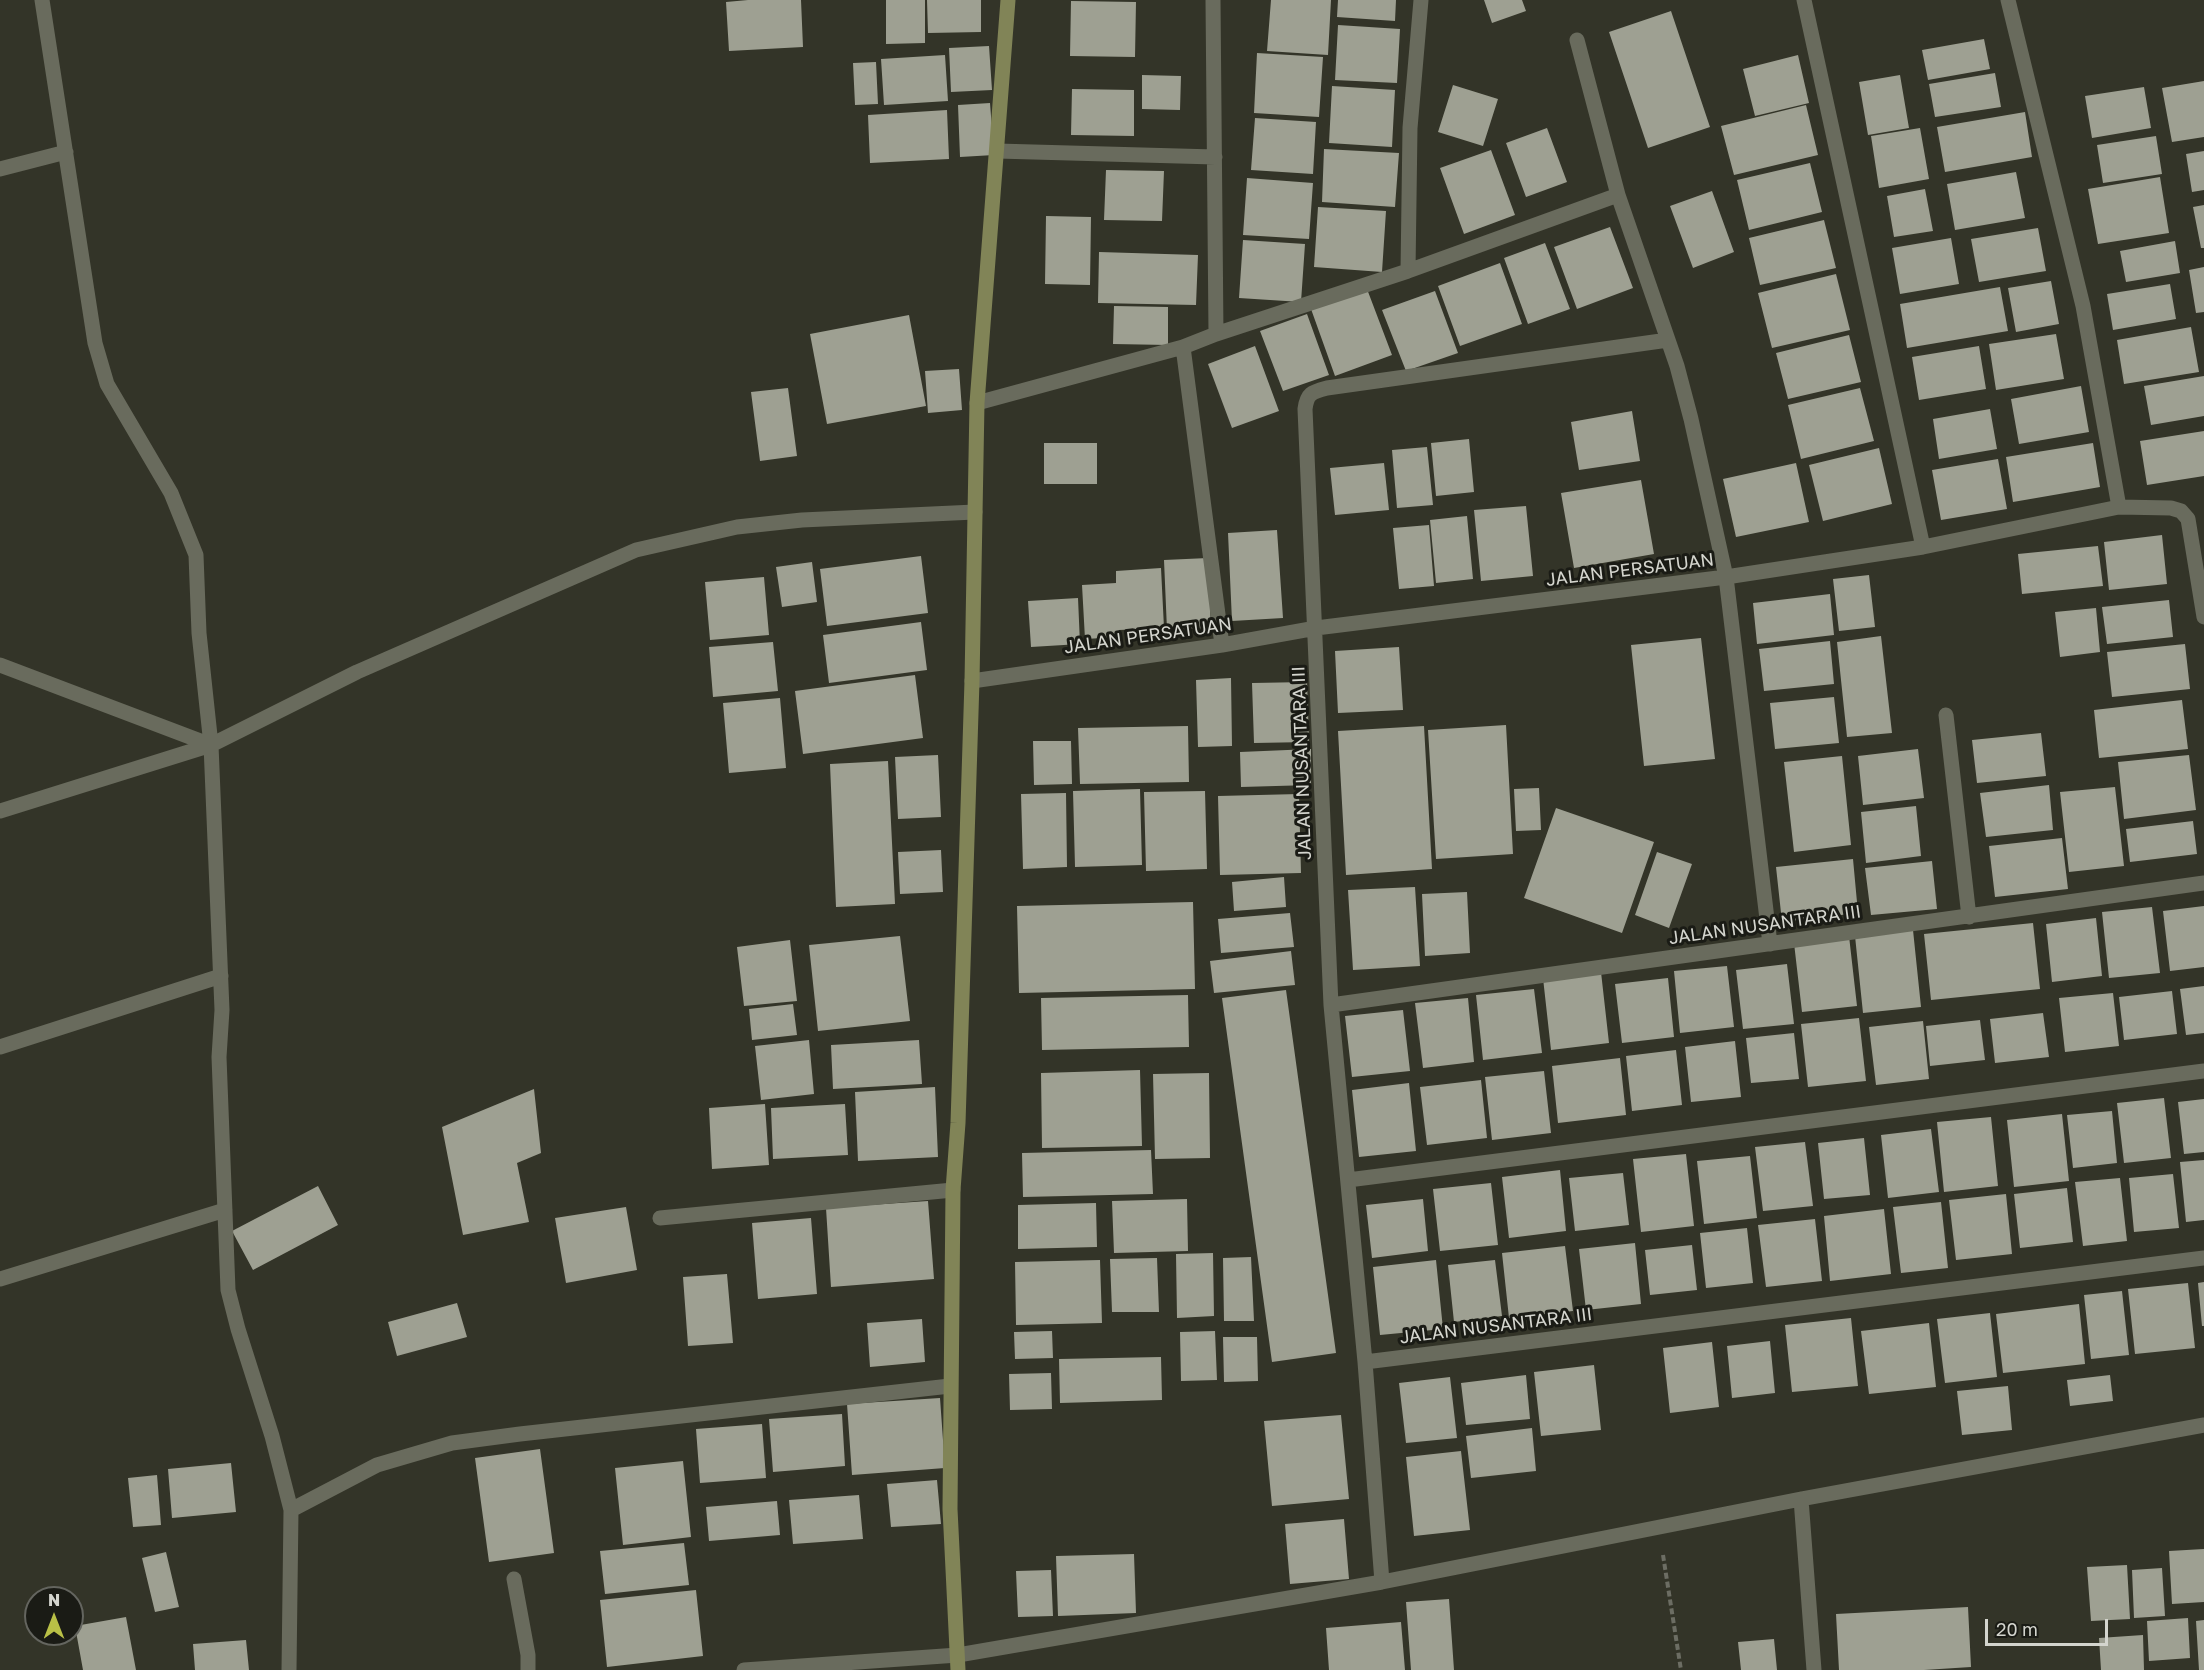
<!DOCTYPE html>
<style>
body{margin:0}
#map{position:relative;width:2204px;height:1670px;overflow:hidden;background:#333428;font-family:"Golos Text",sans-serif}
canvas{display:block}
.north{position:absolute;left:24px;top:1586px;width:60px;height:60px;box-sizing:border-box;background:#1a1b15;border:2px solid #64655f;border-radius:50%;rotate:0deg;font-size:16px;font-weight:700;line-height:24px;text-align:center;color:#d4d5ce}
.north::after{content:'';display:block;margin:auto;width:21px;height:27px;background:#b9c046;clip-path:polygon(50% 0,100% 100%,50% 72%,0 100%)}
.scale{position:absolute;left:1985px;top:1619px;width:123px;height:27px;box-sizing:border-box;border:3px solid #d4d5ce;border-top:0;padding-left:8px;font-size:18px;line-height:21px;white-space:nowrap;color:#d4d5ce;-webkit-text-stroke:4px #1a1b15;paint-order:stroke}
</style>
<div id="map">
<canvas width="2204" height="1670"></canvas>
<div class="north">N</div>
<div class="scale">20 m</div>
</div>
<script>
const ctx = document.querySelector('canvas').getContext('2d');
ctx.lineJoin = 'round';
function paint(path, color) { ctx.fillStyle = color; ctx.fill(path, 'evenodd'); }
function stroke(path, color, width, dash) { ctx.strokeStyle = color; ctx.lineWidth = width; ctx.lineCap = dash ? 'butt' : 'round'; ctx.setLineDash(dash || []); ctx.stroke(path); }
function drawText(font, color, halo, rows, align = 'center') {
  ctx.font = font + ' "Golos Text",sans-serif'; ctx.lineWidth = 6; ctx.setLineDash([]); ctx.textBaseline = 'middle'; ctx.strokeStyle = halo; ctx.fillStyle = color; for (const [text, x, y, turn = 0] of rows) {
    ctx.save(); ctx.translate(x, y); ctx.rotate((+turn || 0) * Math.PI / 180); ctx.textAlign = isNaN(turn) ? turn : align; if (halo) ctx.strokeText(text, 0, 0); ctx.fillText(text, 0, 0); ctx.restore();
  }
}
paint(new Path2D(`
 M748 0H801L803 47 729 51 726 2Z
 M886 0H925V43L886 44Z
 M927 0H981V32L928 33Z
 M1271 0H1331L1328 55 1267 51Z
 M1338 0H1396L1395 21 1337 17Z
 M1484 0H1522L1526 11 1492 23Z
 M1071 1 1136 2 1135 57 1070 56Z
 M1671 11 1710 127 1648 148 1609 32Z
 M1338 25 1400 29 1397 83 1335 80Z
 M1984 39 1990 69 1928 80 1922 50Z
 M989 46 992 90 951 92 949 48Z
 M1257 53 1323 57 1319 117 1254 113Z
 M945 55 948 101 884 105 881 59Z
 M1798 55 1809 103 1755 116 1743 69Z
 M876 62 878 104 855 105 853 63Z
 M1995 73 2001 107 1935 117 1929 84Z
 M1142 75 1181 76 1180 110 1142 109Z
 M1900 75 1909 128 1868 135 1859 82Z
 M2204 81V137L2172 142 2162 88Z
 M1453 85 1498 99 1483 146 1438 132Z
 M1332 86 1395 90 1392 147 1329 143Z
 M2144 87 2151 128 2092 138 2085 96Z
 M1072 89 1134 90V136L1071 135Z
 M990 103 994 155 960 157 958 105Z
 M1806 105 1818 155 1734 175 1721 126Z
 M947 110 949 159 870 163 868 115Z
 M2025 112 2032 157 1945 172 1937 127Z
 M1255 118 1316 122 1313 174 1251 170Z
 M1547 128 1567 182 1526 197 1506 143Z
 M1920 128 1929 179 1879 188 1871 136Z
 M2156 136 2162 174 2103 183 2097 145Z
 M1324 149 1399 153 1395 207 1322 202Z
 M1491 150 1515 215 1464 234 1440 168Z
 M2204 151V190L2192 192 2186 154Z
 M1810 163 1822 212 1749 230 1737 180Z
 M1106 170 1164 171 1162 221 1104 220Z
 M2016 172 2025 218 1955 230 1947 184Z
 M2160 177 2169 233 2098 244 2088 189Z
 M1247 178 1313 183 1309 239 1243 235Z
 M1925 189 1933 231 1894 237 1887 196Z
 M1712 191 1734 252 1693 268 1670 206Z
 M2204 205V248H2201L2193 207Z
 M1318 207 1386 211 1382 272 1314 267Z
 M1046 216 1091 217 1090 285 1045 284Z
 M1824 220 1836 268 1760 285 1749 238Z
 M1610 227 1633 288 1577 309 1554 247Z
 M2038 228 2046 271 1979 282 1971 239Z
 M1951 238 1959 284 1900 294 1892 248Z
 M1243 240 1305 244 1301 302 1239 298Z
 M2175 241 2180 273 2126 282 2120 251Z
 M1545 243 1570 309 1528 324 1504 258Z
 M1099 252 1198 255 1196 305 1098 303Z
 M1500 263 1522 324 1460 346 1438 286Z
 M2204 267V312L2196 313 2189 270Z
 M1836 274 1850 330 1772 348 1758 293Z
 M2051 281 2059 324 2016 332 2008 288Z
 M2170 284 2176 319 2113 330 2107 294Z
 M2000 287 2008 331 1907 348 1900 304Z
 M1367 289 1392 355 1335 376 1311 309Z
 M1435 291 1458 353 1406 371 1382 310Z
 M1114 306 1168 307V345L1113 344Z
 M1307 314 1329 375 1283 391 1260 331Z
 M909 315 926 406 827 424 810 334Z
 M2191 327 2199 372 2124 384 2117 340Z
 M2056 334 2064 379 1996 390 1989 344Z
 M1849 335 1861 382 1788 399 1776 353Z
 M1255 346 1279 411 1232 428 1208 364Z
 M1979 346 1986 389 1919 400 1912 357Z
 M959 369 962 410 928 413 925 371Z
 M2204 376V416L2151 425 2144 386Z
 M2081 386 2089 432 2019 444 2011 399Z
 M788 388 797 456 760 461 751 392Z
 M1860 388 1874 441 1801 459 1788 405Z
 M1990 409 1997 449 1939 459 1933 419Z
 M1632 411 1640 461 1579 470 1571 422Z
 M2204 431V476L2147 485 2140 441Z
 M1469 439 1474 492 1436 496 1431 443Z
 M1044 443H1097V484H1044Z
 M2093 443 2100 487 2013 502 2006 457Z
 M1427 447 1433 505 1397 508 1392 450Z
 M1879 448 1892 504 1823 521 1809 465Z
 M1998 459 2007 509 1941 520 1932 470Z
 M1384 463 1389 510 1335 515 1330 468Z
 M1796 463 1809 522 1736 537 1723 479Z
 M1641 480 1654 554 1574 568 1561 493Z
 M1526 506 1533 576 1481 581 1474 510Z
 M1467 516 1473 579 1436 583 1430 520Z
 M1429 525 1434 586 1399 589 1393 528Z
 M1277 530 1283 618 1232 621 1228 533Z
 M2162 535 2167 584 2109 590 2104 542Z
 M2098 546 2103 586 2022 594 2018 554Z
 M921 556 928 613 827 626 820 569Z
 M1208 558 1211 628 1167 630 1164 560Z
 M812 562 817 602 782 607 776 567Z
 M1161 568 1164 628 1119 630 1120 637 1085 639 1082 585 1116 583V571Z
 M1869 575 1875 627 1839 631 1833 579Z
 M764 577 769 635 710 640 705 582Z
 M1830 594 1834 635 1757 644 1753 603Z
 M1078 598 1080 644 1031 647 1028 601Z
 M2169 600 2173 637 2107 644 2102 607Z
 M2096 608 2100 652 2060 657 2055 612Z
 M921 622 927 670 829 683 823 635Z
 M1881 636 1892 733 1847 737 1837 642Z
 M1701 638 1715 759 1644 766 1631 645Z
 M1830 641 1834 684 1764 691 1759 649Z
 M773 642 778 691 713 697 709 647Z
 M2185 644 2190 689 2112 697 2107 652Z
 M1399 647 1403 710 1338 713 1335 651Z
 M915 675 923 738 803 754 795 691Z
 M1231 678 1232 746 1198 747 1196 680Z
 M1307 682 1309 742 1254 743 1252 683Z
 M1834 697 1839 743 1775 749 1770 703Z
 M780 698 786 768 729 773 723 703Z
 M2182 700 2188 749 2099 758 2094 710Z
 M1506 725 1513 854 1436 859 1428 730Z
 M1188 726 1189 782 1080 784 1078 728Z
 M1424 726 1432 869 1346 875 1338 731Z
 M2041 733 2046 776 1977 783 1972 740Z
 M1033 741H1071L1072 784 1034 785Z
 M1311 749V785L1241 787 1240 752Z
 M1918 749 1924 798 1863 805 1858 756Z
 M938 755 941 817 898 819 895 757Z
 M2189 755 2196 810 2124 819 2118 762Z
 M1842 756 1851 845 1794 852 1784 762Z
 M888 761 895 904 836 907 830 764Z
 M2049 785 2053 830 1986 837 1980 793Z
 M2115 787 2124 866 2069 872 2060 792Z
 M1539 788 1541 830 1516 831 1514 789Z
 M1140 789 1142 865 1075 867 1073 791Z
 M1205 791 1207 869 1146 871 1144 792Z
 M1066 793 1067 867 1023 869 1021 794Z
 M1299 794 1301 873 1220 875 1218 796Z
 M1916 806 1921 856 1866 863 1861 812Z
 M1556 808 1654 842 1622 933 1524 898Z
 M2193 821 2197 854 2130 862 2126 829Z
 M2062 838 2068 889 1995 897 1989 846Z
 M941 850 943 892 900 894 898 852Z
 M1657 852 1692 864 1669 928 1635 915Z
 M1853 859 1858 913 1782 922 1776 867Z
 M1932 861 1937 909 1871 915 1865 868Z
 M1284 877 1286 907 1234 911 1232 882Z
 M1415 887 1420 966 1353 970 1348 890Z
 M1467 892 1470 953 1425 956 1422 894Z
 M1193 902 1195 989 1019 993 1017 906Z
 M2204 906V967L2170 971 2163 911Z
 M2152 907 2160 973 2109 978 2102 912Z
 M1290 913 1294 947 1221 953 1218 919Z
 M2096 918 2102 976 2052 982 2046 924Z
 M2033 923 2040 989 1931 1000 1924 934Z
 M1913 930 1921 1007 1863 1013 1855 936Z
 M900 936 910 1021 818 1031 809 945Z
 M1849 936 1857 1006 1802 1012 1794 943Z
 M790 940 797 1001 744 1006 737 947Z
 M1291 951 1295 985 1214 993 1210 961Z
 M1787 964 1794 1024 1743 1029 1736 970Z
 M1727 966 1734 1027 1680 1033 1674 971Z
 M1601 972 1609 1043 1551 1050 1543 978Z
 M1668 978 1674 1037 1622 1043 1615 984Z
 M2204 986V1033L2186 1035 2180 989Z
 M1534 989 1542 1053 1483 1060 1476 995Z
 M1286 990 1336 1353 1272 1362 1222 998Z
 M2172 991 2177 1034 2124 1040 2119 997Z
 M2113 993 2119 1046 2065 1052 2059 998Z
 M1188 995 1189 1047 1042 1050 1041 998Z
 M1468 998 1474 1062 1423 1068 1415 1003Z
 M793 1004 797 1035 752 1040 749 1009Z
 M1403 1010 1410 1071 1352 1077 1345 1016Z
 M2043 1013 2049 1057 1995 1063 1990 1019Z
 M1859 1018 1866 1081 1808 1087 1801 1024Z
 M1980 1020 1985 1060 1930 1066 1926 1026Z
 M1923 1021 1929 1079 1876 1085 1869 1027Z
 M1794 1033 1799 1079 1751 1083 1746 1038Z
 M809 1040 814 1094 761 1100 755 1046Z
 M919 1040 922 1084 833 1089 831 1045Z
 M1735 1041 1741 1097 1691 1102 1685 1047Z
 M1676 1050 1682 1105 1632 1111 1626 1056Z
 M1620 1058 1626 1115 1558 1123 1552 1066Z
 M1140 1070 1142 1146 1042 1148 1041 1073Z
 M1544 1071 1551 1133 1492 1140 1485 1077Z
 M1209 1073 1210 1158 1155 1159 1153 1074Z
 M1481 1080 1487 1138 1427 1145 1420 1087Z
 M1409 1083 1416 1151 1359 1157 1352 1090Z
 M935 1087 938 1157 858 1161 855 1092Z
 M534 1089 541 1153 517 1163 529 1222 463 1235 442 1127Z
 M2164 1098 2171 1158 2124 1163 2117 1103Z
 M2204 1099V1152L2184 1154 2178 1102Z
 M765 1104 769 1165 712 1169 709 1108Z
 M845 1104 848 1155 773 1159 771 1108Z
 M2112 1111 2117 1163 2073 1168 2067 1115Z
 M2062 1114 2069 1181 2014 1187 2007 1120Z
 M1991 1117 1998 1186 1944 1192 1937 1122Z
 M1931 1129 1939 1192 1888 1198 1881 1135Z
 M1864 1138 1870 1195 1824 1199 1818 1143Z
 M1805 1142 1813 1206 1763 1211 1755 1147Z
 M1151 1150 1153 1194 1023 1197 1022 1153Z
 M1686 1154 1694 1226 1641 1232 1633 1159Z
 M1750 1156 1757 1218 1704 1224 1697 1161Z
 M2204 1160V1220L2186 1222 2180 1162Z
 M1560 1170 1566 1231 1509 1238 1502 1177Z
 M1623 1173 1629 1225 1575 1231 1569 1178Z
 M2173 1174 2179 1228 2134 1232 2129 1178Z
 M2120 1178 2127 1241 2083 1246 2075 1182Z
 M1491 1183 1498 1245 1440 1251 1433 1189Z
 M318 1186 338 1225 253 1270 232 1231Z
 M2067 1188 2073 1242 2020 1248 2014 1194Z
 M2006 1194 2012 1254 1956 1260 1949 1200Z
 M1187 1199 1188 1251 1114 1253 1112 1201Z
 M1423 1199 1428 1251 1372 1258 1366 1205Z
 M928 1201 934 1279 831 1287 826 1208Z
 M1941 1202 1948 1268 1901 1273 1893 1207Z
 M1096 1203 1097 1247 1018 1249V1205Z
 M626 1207 637 1270 566 1283 555 1218Z
 M1884 1209 1891 1274 1830 1281 1824 1216Z
 M811 1218 817 1294 758 1299 752 1223Z
 M1815 1219 1822 1281 1766 1287 1758 1225Z
 M1747 1228 1753 1283 1706 1288 1700 1233Z
 M1635 1243 1641 1304 1586 1310 1579 1249Z
 M1692 1245 1697 1290 1650 1295 1645 1250Z
 M1565 1246 1573 1311 1509 1318 1502 1253Z
 M1213 1253 1214 1316 1177 1318 1176 1254Z
 M1251 1257 1254 1321H1224L1223 1258Z
 M1157 1258 1159 1312H1112L1110 1259Z
 M1100 1260 1102 1323 1016 1325 1015 1262Z
 M1436 1260 1443 1329 1380 1335 1373 1267Z
 M1495 1260 1502 1316 1454 1322 1448 1265Z
 M727 1274 733 1343 688 1346 683 1277Z
 M2204 1282V1326H2202L2198 1283Z
 M2188 1283 2195 1348 2135 1354 2128 1289Z
 M2122 1291 2129 1355 2091 1359 2084 1295Z
 M457 1303 467 1337 397 1356 388 1322Z
 M2079 1304 2085 1364 2003 1373 1996 1314Z
 M1990 1313 1997 1377 1945 1383 1937 1319Z
 M1851 1318 1858 1386 1792 1392 1785 1325Z
 M922 1319 925 1362 870 1367 867 1323Z
 M1929 1323 1936 1387 1869 1394 1861 1331Z
 M1052 1331 1053 1358 1015 1359 1014 1332Z
 M1215 1331 1217 1380 1181 1381 1180 1332Z
 M1223 1337H1257L1258 1381 1224 1382Z
 M1770 1341 1775 1393 1732 1398 1727 1346Z
 M1712 1342 1719 1407 1670 1413 1663 1348Z
 M1161 1357 1162 1400 1060 1403 1059 1359Z
 M1594 1365 1601 1430 1541 1436 1534 1372Z
 M1051 1373 1052 1409 1010 1410 1009 1374Z
 M1526 1375 1530 1419 1466 1425 1461 1383Z
 M2110 1375 2113 1401 2070 1406 2067 1380Z
 M1450 1377 1457 1438 1406 1443 1399 1383Z
 M2008 1386 2012 1430 1962 1435 1957 1391Z
 M940 1398 945 1468 852 1475 847 1404Z
 M842 1414 845 1466 773 1472 769 1419Z
 M1341 1415 1349 1499 1272 1506 1264 1421Z
 M762 1424 766 1478 700 1483 696 1429Z
 M1532 1428 1536 1471 1471 1478 1466 1436Z
 M540 1449 554 1553 489 1562 475 1458Z
 M1461 1451 1470 1530 1414 1536 1406 1457Z
 M683 1461 691 1537 623 1545 615 1468Z
 M231 1463 236 1512 172 1518 168 1469Z
 M157 1475 161 1525 133 1527 128 1478Z
 M937 1480 941 1524 891 1527 887 1484Z
 M859 1495 863 1539 793 1544 789 1500Z
 M777 1501 780 1535 709 1541 706 1507Z
 M1344 1519 1349 1579 1290 1584 1285 1524Z
 M684 1543 689 1585 605 1594 600 1551Z
 M2204 1549V1602L2172 1604 2169 1551Z
 M166 1552 179 1607 155 1612 142 1558Z
 M1134 1554 1136 1613 1058 1616 1056 1556Z
 M2127 1565 2130 1619 2091 1621 2087 1567Z
 M2162 1568 2165 1616 2134 1618 2132 1570Z
 M1051 1570 1053 1616 1018 1617 1016 1571Z
 M696 1590 703 1656 607 1667 600 1600Z
 M1449 1599 1454 1670H1411L1406 1602Z
 M1968 1607 1971 1667 1924 1670H1839L1836 1614Z
 M126 1617 136 1670H83L75 1626Z
 M2188 1618 2190 1658 2149 1661 2147 1621Z
 M2204 1620V1670H2199L2196 1621Z
 M1401 1622 1405 1670H1329L1326 1628Z
 M2143 1635 2144 1670H2101L2099 1638Z
 M1774 1639 1777 1670H1741L1738 1642Z
 M246 1640 249 1670H195L193 1644Z`), '#9ea092');
stroke(new Path2D(`
 M1663 1555 1681 1670`), '#6c6d63', 4, [6, 3]);
stroke(new Path2D(`
 M42 0 95 343 107 384 171 493 196 555 199 633 211 745 222 1010 219 1057 228 1290 238 1329 272 1436 291 1510 289 1670
 M1213 0 1216 334
 M1804 0 1923 547
 M2008 0 2083 306 2119 507
 M1577 40 1618 195
 M997 151 1215 157
 M0 169 66 152
 M1408 271 1410 128 1421 0
 M1183 347 1222 645
 M977 403 1183 347 1216 334 1408 271 1618 195 1677 366 1691 419 1726 577 1770 944
 M0 665 211 745
 M972 681 1222 645 1316 628 1726 577 1923 547 2119 507 2171 508 2181 511 2188 519 2204 617
 M1946 715 1969 917
 M0 811 211 745 357 672 636 550 737 527 802 520 975 512
 M1331 1005 2204 883
 M0 1047 221 976
 M1348 1180 2204 1071
 M660 1218 953 1190
 M0 1279 225 1210
 M1365 1362 2204 1258
 M1801 1499 1814 1670
 M291 1510 377 1465 452 1443 520 1434 950 1386
 M514 1579 528 1655V1670
 M1382 1582 1365 1362 1331 1005 1305 409C1307 393 1312 392 1327 388L1668 340
 M744 1670 958 1655 1382 1582 1801 1499 2204 1425`), '#696b5d', 15);
stroke(new Path2D(`
 M958 1670 950 1509 953 1190 958 1123 972 681 977 403 1008 0`), '#818457', 15);
drawText('18px', '#d4d5ce', '#1a1b15', [
 ["JALAN PERSATUAN",1630,570,-7],
 ["JALAN PERSATUAN",1148,636,-8],
 ["JALAN NUSANTARA III",1302,763,-92],
 ["JALAN NUSANTARA III",1765,925,-8],
 ["JALAN NUSANTARA III",1496,1326,-7]
]);
</script>
